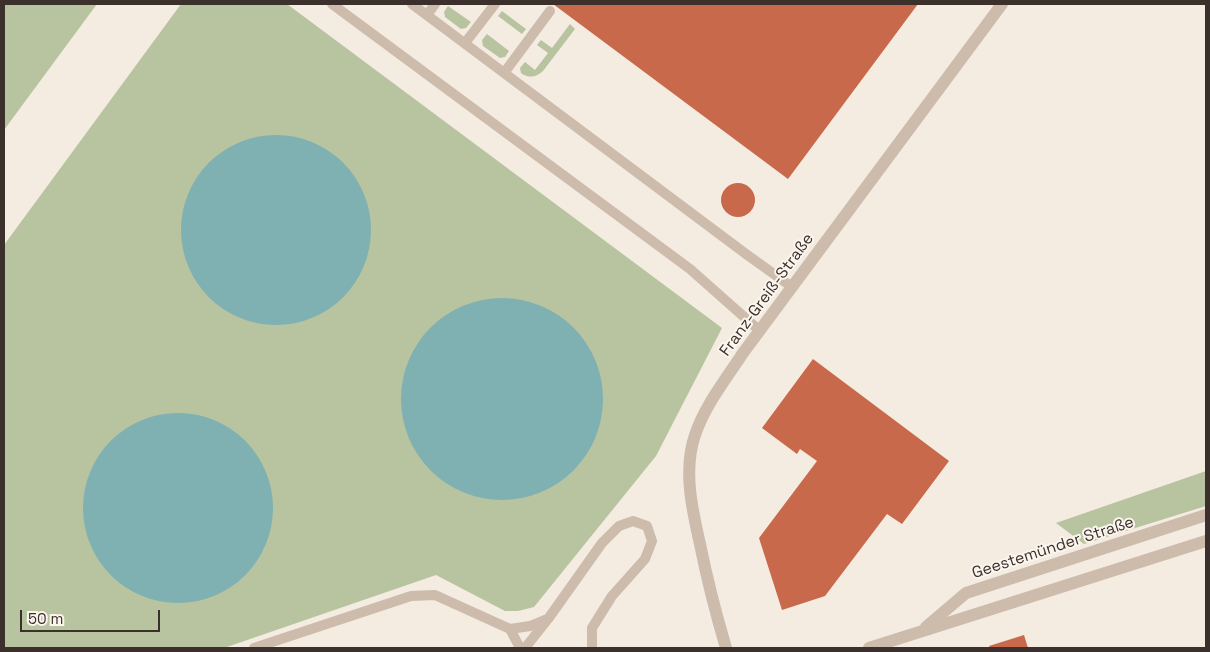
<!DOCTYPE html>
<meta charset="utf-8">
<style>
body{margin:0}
#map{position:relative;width:1210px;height:652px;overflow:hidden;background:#f4ebe1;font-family:"Space Grotesk",sans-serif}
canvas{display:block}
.frame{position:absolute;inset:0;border:5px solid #3b302b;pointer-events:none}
.scale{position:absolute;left:20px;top:610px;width:140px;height:22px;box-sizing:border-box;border:2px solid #3b302b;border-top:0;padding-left:6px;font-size:15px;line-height:18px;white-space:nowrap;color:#3b302b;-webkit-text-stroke:4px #fbf5ee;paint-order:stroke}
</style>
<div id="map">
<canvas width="1210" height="652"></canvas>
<div class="frame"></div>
<div class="scale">50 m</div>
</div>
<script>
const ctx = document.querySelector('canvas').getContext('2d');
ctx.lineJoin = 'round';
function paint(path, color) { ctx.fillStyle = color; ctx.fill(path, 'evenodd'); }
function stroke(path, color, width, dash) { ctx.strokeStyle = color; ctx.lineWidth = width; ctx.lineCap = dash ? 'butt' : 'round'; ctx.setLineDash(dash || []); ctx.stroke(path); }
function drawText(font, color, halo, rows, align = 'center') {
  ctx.font = font + ' "Space Grotesk",sans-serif'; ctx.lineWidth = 4; ctx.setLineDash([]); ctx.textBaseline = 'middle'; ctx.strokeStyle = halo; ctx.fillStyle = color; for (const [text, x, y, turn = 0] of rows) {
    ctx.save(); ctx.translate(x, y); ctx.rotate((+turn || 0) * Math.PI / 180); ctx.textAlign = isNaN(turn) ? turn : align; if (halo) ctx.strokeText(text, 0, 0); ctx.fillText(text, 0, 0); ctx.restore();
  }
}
paint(new Path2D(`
 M4 4H97L4 130Z
 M181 4H287L722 328 656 456 534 607 518 611H505L436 575 224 648H4V245Z
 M448 6 471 22 466 28 461 29 445 17 444 12Z
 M502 11 526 29 522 34 498 16Z
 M570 24 575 29 543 71C537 77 529 79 521 73L520 68 525 62 535 70 548 53 537 45 541 40 552 48Z
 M487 34 509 51 505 57 500 58 483 46 482 40Z
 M1206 471V506L1084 544 1056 523Z`), '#b8c4a0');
paint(new Path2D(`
 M181 230a95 95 0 1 1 190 0a95 95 0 1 1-190 0Z
 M401 399a101 101 0 1 1 202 0a101 101 0 1 1-202 0Z
 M83 508a95 95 0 1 1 190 0a95 95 0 1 1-190 0Z`), '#7fb0b2');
paint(new Path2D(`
 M553 4H918L788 179Z
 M721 200a17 17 0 1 1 34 0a17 17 0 1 1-34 0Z
 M813 359 949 461 902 524 887 514 825 596 782 610 759 538 817 461 800 449 797 454 762 428Z
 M1024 635 1028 648H990L989 646Z`), '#c8694b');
stroke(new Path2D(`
 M332 4 690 269 760 331
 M412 4 746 254 792 287
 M427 15 435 4
 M465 43 495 4
 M504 73 550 11
 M510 629 520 648
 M254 648 411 596 435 595 510 629 530 626 547 619
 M525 648 548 619 602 543 619 526 633 521 647 526 652 541 645 559 612 596 592 628V648`), '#cdbbac', 10);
stroke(new Path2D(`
 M726 648C716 614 707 579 700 544 692 509 683 470 695 435 705 405 726 379 743 353L1002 4`), '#cdbbac', 12);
stroke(new Path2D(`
 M926 627 966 593 1206 515
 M869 648 1206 541`), '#cdbbac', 12);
drawText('16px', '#3b302b', '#fbf5ee', [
 ["Franz-Greiß-Straße",767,295,-54],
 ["Geestemünder Straße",1053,548,-18]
]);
</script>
